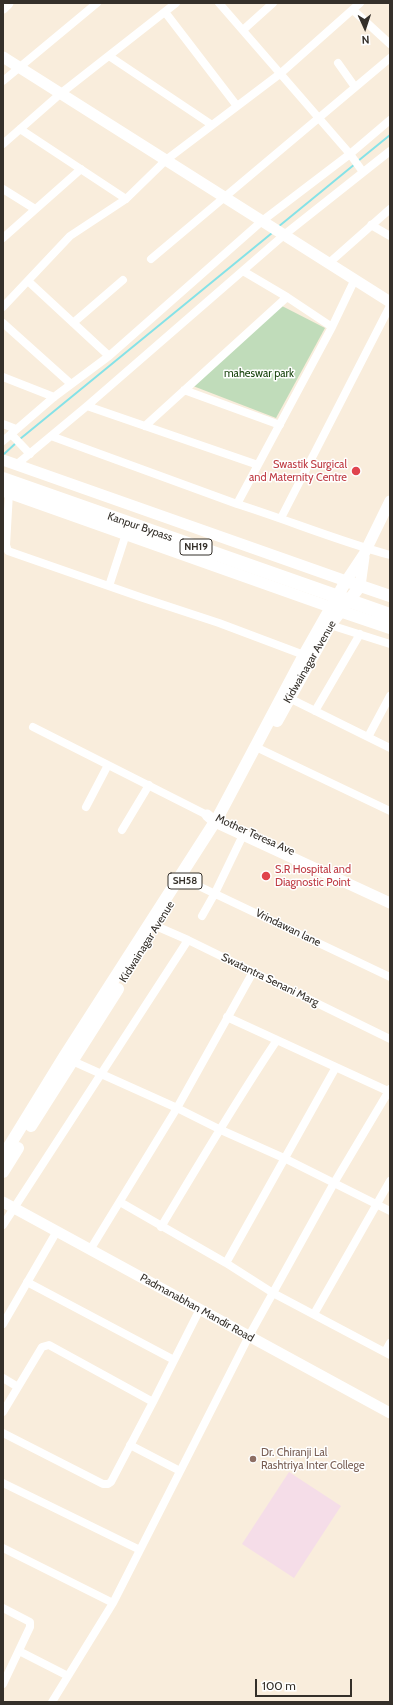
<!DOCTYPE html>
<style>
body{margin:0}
#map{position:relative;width:393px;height:1705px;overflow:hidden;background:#f9eddc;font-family:Cabin,sans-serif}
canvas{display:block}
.frame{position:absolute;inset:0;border:4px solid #35302a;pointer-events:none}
.north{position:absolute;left:345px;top:8px;width:40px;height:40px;-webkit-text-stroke:3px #fff;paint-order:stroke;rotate:177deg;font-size:11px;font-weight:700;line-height:16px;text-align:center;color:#35302a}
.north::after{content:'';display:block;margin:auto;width:14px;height:18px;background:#35302a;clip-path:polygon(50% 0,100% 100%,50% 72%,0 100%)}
.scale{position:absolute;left:255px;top:1679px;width:97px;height:18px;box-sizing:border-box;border:2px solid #35302a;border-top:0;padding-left:5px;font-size:12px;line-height:14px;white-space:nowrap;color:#35302a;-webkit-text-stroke:3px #fff;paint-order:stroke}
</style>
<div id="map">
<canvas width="393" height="1705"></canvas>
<div class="frame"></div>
<div class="north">N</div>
<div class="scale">100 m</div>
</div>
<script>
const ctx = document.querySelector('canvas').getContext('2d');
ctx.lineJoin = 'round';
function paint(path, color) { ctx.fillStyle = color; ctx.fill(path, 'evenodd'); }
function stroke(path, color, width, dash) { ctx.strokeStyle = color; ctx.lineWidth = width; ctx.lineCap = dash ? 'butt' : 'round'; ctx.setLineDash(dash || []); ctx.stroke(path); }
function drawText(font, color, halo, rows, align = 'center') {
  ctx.font = font + ' Cabin,sans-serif'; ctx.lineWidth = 3; ctx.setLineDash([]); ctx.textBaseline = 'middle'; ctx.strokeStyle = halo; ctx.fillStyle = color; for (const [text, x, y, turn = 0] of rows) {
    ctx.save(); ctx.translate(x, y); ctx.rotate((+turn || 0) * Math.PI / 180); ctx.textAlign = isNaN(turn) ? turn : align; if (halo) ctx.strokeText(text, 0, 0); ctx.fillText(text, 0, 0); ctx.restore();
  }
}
paint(new Path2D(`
 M289 1472 341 1506 294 1578 242 1544Z`), '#f5dde8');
paint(new Path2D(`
 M282 306 325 328 276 418 193 386Z`), '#c0dcba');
stroke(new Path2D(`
 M358 161 390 135
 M278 227 355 164
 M20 439 272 233
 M3 455 17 442`), '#85e2e7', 2);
stroke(new Path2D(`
 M219 3 350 154 363 172
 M353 10 390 44
 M165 12 237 106
 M243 30 273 3
 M109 56 212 125
 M338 63 355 87
 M3 81 97 3
 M20 129 126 199
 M3 144 60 94 176 3
 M3 189 35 209
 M371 225 390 236
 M3 238 81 169
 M151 259 390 58
 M329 263 390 209
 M243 271 287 297
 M355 279 332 327 237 504C288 520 338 541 390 555
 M28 281 109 356
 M3 307 70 236 126 199 166 160 281 73 360 3
 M3 323 71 384
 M73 323 123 280
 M3 377 54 397
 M184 390 280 425
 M87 406 258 465
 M3 424 16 429
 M145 426 287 297 332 327
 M11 434 30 454
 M51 436 237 504
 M3 441 54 397 109 356 262 221 350 154 390 120
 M16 465 87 406 284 235 390 151
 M9 493 6 545 8 551 143 598 219 623 304 655
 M281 518 390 306
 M109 586 126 534
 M330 625 390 644
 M285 696 390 748
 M315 711 360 634
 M33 727 207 815
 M368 737 390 696
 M262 750 390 811
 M86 807 108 765
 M122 830 149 785
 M186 880 390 977
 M202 916 215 893 245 831
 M149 923 188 940 390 1039
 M227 1017 390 1092
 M68 1059 177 1108 221 1130 286 1159 390 1211
 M120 1202 226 1263 273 1293 390 1355
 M3 1225 188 940
 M161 1227C199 1164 236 1101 277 1040
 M90 1250 177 1108 253 972
 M226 1263 336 1067
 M27 1282 174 1360
 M314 1314 390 1181
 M3 1324 57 1231
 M385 1352 390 1343
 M3 1378 18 1387 3 1412
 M18 1387 42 1347 49 1345 153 1402 200 1309
 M3 1433 103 1484H108L111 1482 153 1402
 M130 1445 180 1471
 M3 1483 140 1550
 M3 1548 113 1603
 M3 1608 30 1622V1627L3 1684
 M19 1651 68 1676
 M52 1702 113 1603 249 1336 334 1183 390 1089`), '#fff', 8);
stroke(new Path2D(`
 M3 8 8 3
 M3 57 390 302
 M3 460 346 581 364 554 390 501
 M3 491 330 607
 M360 586 364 557
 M207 815 215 822 390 903
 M3 1202 390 1413`), '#fff', 11);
stroke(new Path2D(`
 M334 609 390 628
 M277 721 330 625 360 586
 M31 1126 118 989
 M3 1156 64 1057 218 817 304 655 346 581 390 596
 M3 1172 18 1148`), '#fff', 12);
stroke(new Path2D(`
 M3 479 390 615`), '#fff', 14);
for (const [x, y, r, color] of [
 [356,471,5,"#e0444e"],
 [266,876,5,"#e0444e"],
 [253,1459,4,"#8d6e63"]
]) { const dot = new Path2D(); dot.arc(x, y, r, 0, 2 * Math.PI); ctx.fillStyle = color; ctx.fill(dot); stroke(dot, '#fff', 1.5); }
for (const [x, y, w] of [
 [196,547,32],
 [185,881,34]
]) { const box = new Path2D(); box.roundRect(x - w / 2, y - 8, w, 16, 3); ctx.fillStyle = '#fff'; ctx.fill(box); stroke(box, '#35302a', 1); }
drawText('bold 10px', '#35302a', null, [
 ["NH19",196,547],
 ["SH58",185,881]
]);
drawText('11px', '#19440e', '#fff', [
 ["maheswar park",259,374]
]);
drawText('11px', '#be3a42', '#fff', [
 ["Swastik Surgical",347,465],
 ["and Maternity Centre",347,478],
 ["S.R Hospital and",275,870,"left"],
 ["Diagnostic Point",275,883,"left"]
], 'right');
drawText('11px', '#35302a', '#fff', [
 ["Kanpur Bypass",140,527,19],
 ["Kidwainagar Avenue",310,662,-60],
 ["Mother Teresa Ave",255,835,24],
 ["Vrindawan lane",288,928,26],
 ["Kidwainagar Avenue",147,942,-58],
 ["Swatantra Senani Marg",270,980,26],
 ["Padmanabhan Mandir Road",197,1308,29]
]);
drawText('11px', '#785e54', '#fff', [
 ["Dr. Chiranji Lal",261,1453],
 ["Rashtriya Inter College",261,1466]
], 'left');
</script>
